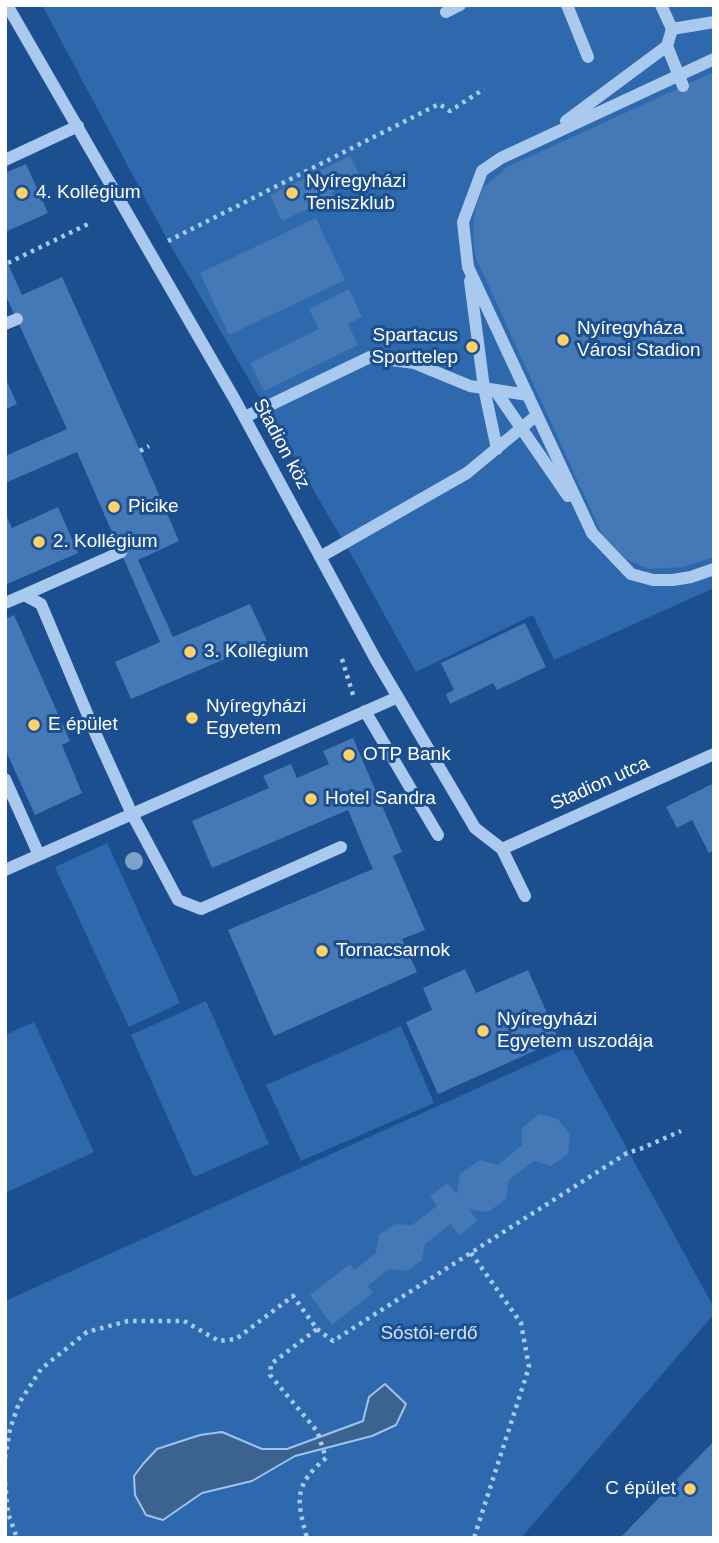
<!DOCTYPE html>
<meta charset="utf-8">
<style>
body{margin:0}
#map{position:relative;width:719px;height:1543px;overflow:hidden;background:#1b4f8f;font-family:Helvetica,sans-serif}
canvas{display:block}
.frame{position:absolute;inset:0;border:7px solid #fff;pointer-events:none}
</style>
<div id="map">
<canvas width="719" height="1543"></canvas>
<div class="frame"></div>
</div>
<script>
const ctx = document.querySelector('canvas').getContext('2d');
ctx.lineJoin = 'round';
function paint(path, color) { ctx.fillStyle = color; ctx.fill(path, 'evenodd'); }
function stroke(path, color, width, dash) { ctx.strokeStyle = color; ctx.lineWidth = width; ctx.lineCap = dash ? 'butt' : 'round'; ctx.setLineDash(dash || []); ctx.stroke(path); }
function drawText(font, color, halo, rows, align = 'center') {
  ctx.font = font + ' Helvetica,sans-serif'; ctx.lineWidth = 6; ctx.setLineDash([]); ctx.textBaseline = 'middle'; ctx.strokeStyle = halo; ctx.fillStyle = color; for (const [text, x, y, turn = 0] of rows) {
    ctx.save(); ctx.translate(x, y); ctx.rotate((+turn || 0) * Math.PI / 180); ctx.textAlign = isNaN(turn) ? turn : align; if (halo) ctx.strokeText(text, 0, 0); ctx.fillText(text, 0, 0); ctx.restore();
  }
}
paint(new Path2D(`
 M42 5H714V588L554 660 533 615 416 672 356 563 168 241Z
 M107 843 180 1003 129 1027 55 867Z
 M206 1001 269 1144 194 1177 131 1035Z
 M34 1022 94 1152 5 1193V1035Z
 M401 1026 434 1103 301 1161 266 1085Z
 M571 1046 713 1306 714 1314 521 1538H5V1301Z`), '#2e69ad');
const water = new Path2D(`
 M385 1384 406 1404 396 1425 372 1436 295 1456 252 1481 202 1493 163 1520 146 1515 135 1495 134 1476 143 1464 157 1449 200 1435 222 1432 262 1449H287L363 1421 369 1397Z`);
paint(water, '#3c6290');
stroke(water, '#9cc4f0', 2);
paint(new Path2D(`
 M714 72V557L683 567 649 569 626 559 602 534 475 256 473 231 475 210 483 188 507 167Z
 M350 156 361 178 332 192 333 197 282 221 270 195Z
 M26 164 48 213 5 232V173Z
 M316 218 345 280 229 335 200 273Z
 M5 257 22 295 62 277 140 451 179 541 138 560 173 637 250 604 267 641 131 699 115 662 160 642 77 452 5 483V456L67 429 5 294Z
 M349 289 362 317 348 324 358 345 264 391 250 363 319 329 309 309Z
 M5 377 17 404 5 410Z
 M58 507 78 553 5 585V513L12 528Z
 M14 615 70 741 62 745 82 793 35 815 5 749V619Z
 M525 623 546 667 497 690 493 683 450 704 446 694 454 690 441 663Z
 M353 738 402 852 393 856 425 930 402 939 417 972 274 1036 228 930 373 869 371 865 348 810 212 868 192 821 269 788 263 776 291 764 297 778 329 764 323 751Z
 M714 783V850L709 853 692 820 677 828 666 807Z
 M465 969 476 993 528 970 559 1040 438 1094 406 1022 432 1010 423 988Z
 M539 1114 558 1119 570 1135 568 1154 551 1166 534 1161 509 1180 506 1199 488 1212 469 1209 477 1221 459 1236 451 1224 425 1244 422 1260 407 1271 389 1269 368 1286 373 1293 332 1325 310 1295 350 1264 355 1270 376 1253 379 1235 395 1224 412 1225 437 1206 430 1196 447 1183 457 1194 460 1174 480 1160 498 1165 522 1145V1128Z
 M714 1441V1538H620Z`), '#4478b7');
stroke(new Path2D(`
 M168 241 439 104 450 111 484 89
 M8 263 88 224
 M140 451 149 446
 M342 659 354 698
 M471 1253 521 1323 529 1367 474 1538
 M317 1329 333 1341 627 1153 640 1149 681 1131
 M5 1458 10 1429 19 1403 41 1369 87 1332 128 1321H184L219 1341 236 1339 293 1296 317 1329 271 1364 270 1375 317 1431 326 1458C294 1485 296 1499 307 1538
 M5 1482 8 1513 17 1538`), '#a9c9ee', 4.5, [3.5, 5]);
stroke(new Path2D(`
 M7 5 235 400 376 660 475 828 502 849 525 896
 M567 5 588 57
 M661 5 672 29 667 46 683 86
 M446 12 460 5
 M672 29 714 22
 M714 59 501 158 482 171 463 222 468 267 592 533 631 574 653 580H673L691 577 714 569
 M566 121 667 46
 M5 160 78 126
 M470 281 484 388 497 449
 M5 324 17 319
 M495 390 568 496
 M245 417 370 357 414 363 470 386 528 395
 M320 557 467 473 537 415
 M24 595 121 552
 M5 603 24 595 41 604 97 737 132 814 178 900 201 909 341 847
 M365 711 438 835
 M5 779 39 855
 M502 849 714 754
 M5 870 398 697`), '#a9c9ee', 12);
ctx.fillStyle = '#7ea0ca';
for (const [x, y] of [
 [134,861]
]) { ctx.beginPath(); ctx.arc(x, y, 9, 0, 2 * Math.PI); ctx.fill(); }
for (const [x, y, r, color] of [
 [22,193,7,"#ffd166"],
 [292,193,7,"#ffd166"],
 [563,340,7,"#ffd166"],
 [472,347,7,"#ffd166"],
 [114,507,7,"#ffd166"],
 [39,542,7,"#ffd166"],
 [190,652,7,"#ffd166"],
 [192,718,7,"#ffd166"],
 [34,725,7,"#ffd166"],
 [349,755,7,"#ffd166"],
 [311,799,7,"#ffd166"],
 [322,951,7,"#ffd166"],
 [483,1031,7,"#ffd166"],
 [690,1489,7,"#ffd166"]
]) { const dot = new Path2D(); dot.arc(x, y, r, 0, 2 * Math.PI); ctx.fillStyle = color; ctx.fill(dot); stroke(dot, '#1b4f8f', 2.5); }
drawText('19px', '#fff', '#1b4f8f', [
 ["Nyíregyházi",306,182],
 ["Teniszklub",306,204],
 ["4. Kollégium",36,193],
 ["Nyíregyháza",577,329],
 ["Városi Stadion",577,351],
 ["Spartacus",458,336,"right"],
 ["Sporttelep",458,358,"right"],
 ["Picike",128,507],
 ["2. Kollégium",53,542],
 ["3. Kollégium",204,652],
 ["Nyíregyházi",206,707],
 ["Egyetem",206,729],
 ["E épület",48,725],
 ["OTP Bank",363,755],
 ["Hotel Sandra",325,799],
 ["Tornacsarnok",336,951],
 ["Nyíregyházi",497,1020],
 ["Egyetem uszodája",497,1042],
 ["C épület",676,1489,"right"]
], 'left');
drawText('19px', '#fff', '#1b4f8f', [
 ["Stadion köz",281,444,62],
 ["Stadion utca",600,784,-24]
]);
drawText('19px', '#cfe3fa', '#1b4f8f', [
 ["Sóstói-erdő",429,1334]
]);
</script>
